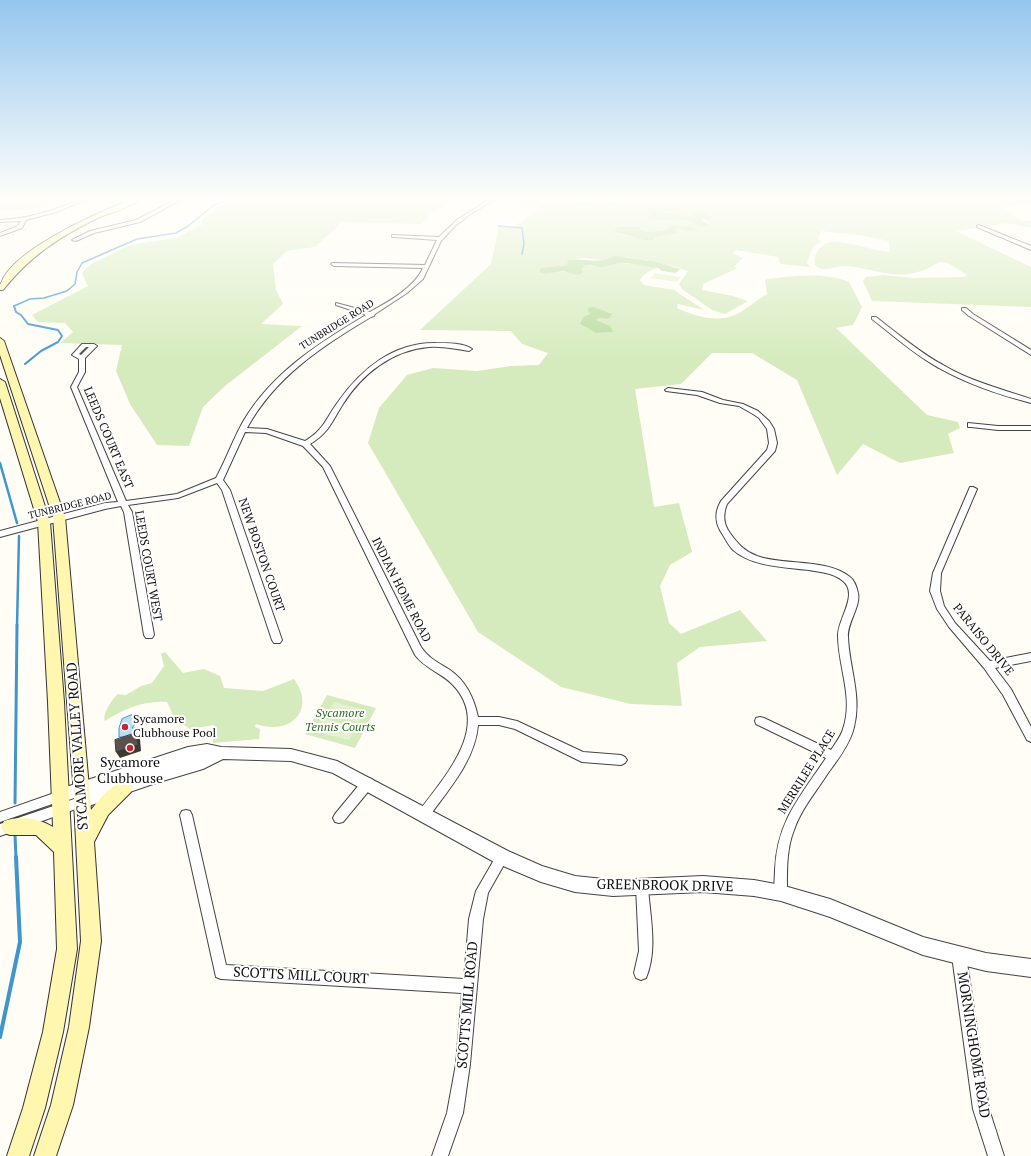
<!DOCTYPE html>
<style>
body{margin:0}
canvas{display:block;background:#fffdf5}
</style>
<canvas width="1031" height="1156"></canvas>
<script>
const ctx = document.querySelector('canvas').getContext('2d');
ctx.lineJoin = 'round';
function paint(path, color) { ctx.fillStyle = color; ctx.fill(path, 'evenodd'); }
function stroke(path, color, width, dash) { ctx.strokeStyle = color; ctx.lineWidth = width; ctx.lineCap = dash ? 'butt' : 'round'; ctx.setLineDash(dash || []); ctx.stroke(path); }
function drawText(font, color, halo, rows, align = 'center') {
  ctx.font = font + ' "PT Serif",serif'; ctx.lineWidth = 4; ctx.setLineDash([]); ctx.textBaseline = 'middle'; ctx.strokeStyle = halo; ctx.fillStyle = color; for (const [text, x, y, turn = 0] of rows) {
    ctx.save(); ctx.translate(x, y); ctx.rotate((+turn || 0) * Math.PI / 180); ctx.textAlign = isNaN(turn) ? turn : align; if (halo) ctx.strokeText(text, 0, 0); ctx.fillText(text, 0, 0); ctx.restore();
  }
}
paint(new Path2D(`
 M31 199H57L33 209 0 211V208Z
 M231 199H457L433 212 421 224 342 222 315 247 287 251 273 264 276 290 283 304 261 324 302 326 225 386 203 407 189 446 157 445 130 404 116 371 122 345 60 343 73 332 65 323 38 322 32 315 88 286 82 273 91 264 130 245 176 238 203 224 201 220 215 209Z
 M526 199H575L570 200C585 208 597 209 612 201L599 205 576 199H1031V203L1001 206 1020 220 1031 221V228L1006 223 956 231 1031 267V307L872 301 863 281 866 277 884 275 914 278 964 277 967 275 948 263 939 262C930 268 919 273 908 274 887 277 866 267 846 266 835 265 824 274 815 265 813 255 819 244 831 242 843 240 875 251 890 252L889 241 865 236 821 231 818 239 821 240V241C809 250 812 251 807 263L810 267 780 264 778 257 736 250 732 253 743 258 735 266 736 269 703 284 702 290 733 296 748 301 725 314 712 310 682 289 679 284 688 271 673 266 661 265 646 260H639L627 257 602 260 582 258 570 260 567 265 542 268 539 272 545 274 557 271 568 272 584 266 619 263 637 264 658 268C650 270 645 273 640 280L644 285 674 290 704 310 678 304 677 308C694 316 717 323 735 315 746 310 756 300 767 294L765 280 768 279C795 276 823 272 849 282L862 307 853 325 836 328 927 415 958 422 960 428 948 434 954 453 900 463 863 444 837 475 797 380 752 353H712L681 384 635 389 654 507 679 503 692 552 670 565 660 586 669 623 681 634 740 610 767 641 700 647 677 663 682 706 631 704 561 687 478 632 368 443 379 408 407 375 433 368 477 371 511 366 539 365 548 353 522 344 511 331 420 330 491 264 499 226 514 227 541 207 520 203ZM670 207 675 211 660 212 682 215 685 218 695 215 691 212 694 210 710 214 711 218 702 219 710 223 709 226C698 226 697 224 687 220 675 216 663 221 649 216L651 214 648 208ZM679 225 696 228H676L675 230 678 233 655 237 652 240 617 234 618 227H638L643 231 652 232ZM599 310 610 313 612 316 607 319 599 318 596 320 611 326 613 332 596 333 580 324 583 317Z
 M165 652 183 673 204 669 220 676 224 688 263 691 294 679C316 709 292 736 256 724L255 727 260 729 259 739 213 743 214 725 190 729 175 719 167 702C145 700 123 709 105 721 102 714 112 699 118 694L126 695 141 686 152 683 164 666 161 654Z
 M327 695 376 708 355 748 305 734Z`), '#d5ebbd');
paint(new Path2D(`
 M575 199 599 205 612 201 618 204C606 209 582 208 571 202L572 199Z
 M673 205H676L677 210 661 212 682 215 685 218 695 215 691 210 707 212 711 216V218L702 219V221L710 225C702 230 694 222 686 220 674 217 659 223 647 217L651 214 646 209 648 208H666Z
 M672 225 688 226 698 229 688 231 677 228 675 230 678 233 655 237 653 240H646L614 232 618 227H638L643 231 652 232 667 229Z
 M615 256 656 262 680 269 676 273 662 271 658 268 628 263H619L602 267 591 265 584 266 581 269 583 273 577 275 563 271 545 274 539 272 541 268 567 265 568 260C580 258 591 262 603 260 607 260 611 257 615 256Z
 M594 307 612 314 611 317 607 319 599 318 596 320 611 326 613 332 596 333 580 324 583 317 590 314 588 311V308Z`), '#b9dc9c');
paint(new Path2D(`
 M655 273 681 277 677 282 651 278Z
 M334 702 365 710 359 722 327 714Z
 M324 719 356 727 349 740 317 732Z`), '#e6f2cf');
const water = new Path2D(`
 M132 715 136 723 132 728H136L137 731 129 737H119V728L122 719Z`);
paint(water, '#b9e0f7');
stroke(water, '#3f96cf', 1);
stroke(new Path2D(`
 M498 226 522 228 524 244 522 254
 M14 307V306L30 299 44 298 67 291 75 284 77 272 82 263 137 239 176 233 188 226 213 206 227 199`), '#3f96cf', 1.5);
stroke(new Path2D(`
 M14 306 16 312 21 315 28 324 58 330 62 336 58 342 41 351 25 364`), '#3f96cf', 2);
stroke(new Path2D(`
 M0 463 17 523
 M17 626 19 536`), '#3f96cf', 2.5);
stroke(new Path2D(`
 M15 803 17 625
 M15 835 16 858`), '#3f96cf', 3);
stroke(new Path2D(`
 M0 1037 20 942 16 857`), '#3f96cf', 4);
const minor = new Path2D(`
 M82 199H87L56 212 26 220 22 228 0 236V233L18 226 21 221 0 222V220C29 219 55 210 82 199Z
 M177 199H182L140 222 94 233 76 241 72 240 90 231 136 220Z
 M490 199H495L469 215 454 227 441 241 423 279 407 293 375 314 374 316 371 317C322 346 275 377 247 428L267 429 305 441C324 430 326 418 338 402 361 369 394 342 436 343 447 343 464 343 472 349L469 351C456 349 443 346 429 347 392 350 362 374 343 404 332 421 329 433 310 444L330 466 421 647C428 658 439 663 450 670 466 681 474 698 478 717H499L517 721 583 752 621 755 625 757 627 760 625 763 621 765 582 762 515 729 499 725H478C475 761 448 790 428 818L424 819 420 818 418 814 420 810C445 776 492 726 453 685 442 673 424 668 415 655L323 467 303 446 266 433 245 432 223 480 230 490 282 640 280 643H274L272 640 222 490 217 483 178 498 128 505 132 512 154 635 152 638H146L144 635 124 512 121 506 105 509 0 537V531L105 503 118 502 71 387 79 372V359L72 355 82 344H94L97 346 85 358V372L77 387 126 501 177 494 216 478C226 460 233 439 244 420 273 372 319 343 366 315L336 305V303L370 312C388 302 414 288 423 268L334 266 331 264 332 263 425 265 437 240 394 237H392V235L439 237 458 219ZM86 347H89L81 355 79 354Z
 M979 225 1031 246V250L977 227V226Z
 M962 308H966L973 314 1031 350V355L969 316 962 310Z
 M872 317H876C898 334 919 352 943 365 970 381 1001 389 1031 399V403C1000 395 967 384 939 368 915 355 894 336 872 319Z
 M668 388 702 392 723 400 743 404 758 411 769 421 774 429 777 443 775 451 727 504C723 514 723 524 730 533 737 543 744 551 757 556 785 566 826 558 850 577 854 580 857 588 858 593 861 606 847 623 848 637 849 667 862 696 854 727 851 742 837 761 828 773 816 792 801 809 794 830 786 850 787 872 787 893L786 897 781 899 776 897C773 889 775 879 775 870 777 821 800 797 826 758L756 724 755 721 756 718 760 717 764 718 831 750C835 744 841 736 843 729 854 698 838 667 838 635 838 619 859 594 843 581 834 573 820 572 809 570 784 567 753 567 733 550 729 546 726 540 723 535 715 524 714 513 721 501L767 450 769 443 767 429 759 418 753 414 739 406 720 403 697 395 666 391 665 390Z
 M968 423 998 426H1031V430H998L971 427H968Z
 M970 487H973L977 489 941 573 940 591 944 606 955 623 990 661 1031 653V661L995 668 1011 689 1031 727V742L1027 740 1003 695 984 668 949 627 937 609 930 591 933 573Z
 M368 778 372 779 374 783 372 787 343 822 339 823 335 822 333 818 335 814 364 779Z
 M60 791 64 792 66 796 64 800 0 822V812Z
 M83 796 87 797 89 801 87 805 0 836V824Z
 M186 810 190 811 192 815 226 965 464 979 469 919 476 891 498 853 502 851 506 853 508 857 506 861 488 893 483 919 470 1064 463 1113 448 1156H432L447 1113 456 1064 462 993 221 979 216 977 180 815 182 811Z
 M642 881 646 883 648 887C650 917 658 950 646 978L641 980 636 978 634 973 639 951 636 887 638 883Z
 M959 949 964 951 966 956 989 1109 1004 1156H988L973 1109 952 956 954 951Z`);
const tertiary = new Path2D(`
 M0 284H4V288H0Z
 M207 744 221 747 291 749 337 761 508 851 542 866 575 876 613 880 703 876 754 880 781 885 830 899 923 937 986 953 1031 959V977L986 971 923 955 830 917 781 901 754 896 703 892 613 896 575 892 541 882 496 863 333 773 291 761 223 759 203 769 156 783 83 808 78 806 75 801 77 797 60 803 55 801 52 796 55 791 60 789 188 747Z`);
const secondary = new Path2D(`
 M132 199H140C130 208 111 212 98 218 60 236 29 257 3 290H0C0 254 102 211 132 199Z
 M0 338 4 341 65 517 91 810C100 798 111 785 125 780L131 782 133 787 131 792 108 815 94 842 101 941 89 1027 73 1105 56 1156H34L51 1105 69 1027 81 941 73 781 53 517 0 355Z
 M0 379 5 382 50 522 64 702 77 949 63 1032 45 1108 29 1156H7L23 1108 43 1032 57 949 54 852 36 835H10L4 833 1 827 4 821C20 815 39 818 53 827L48 702 38 522 0 398Z`);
stroke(minor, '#444', 2);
stroke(tertiary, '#444', 2);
stroke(secondary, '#333', 2);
paint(minor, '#fff');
paint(tertiary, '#fff');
paint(secondary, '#fff6b0');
paint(new Path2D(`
 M136 733 140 739 141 751 120 758 116 752Z`), '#3f3936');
const building = new Path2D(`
 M136 733 138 745 116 752 115 740Z`);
paint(building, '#5a524d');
stroke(building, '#3f3936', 1);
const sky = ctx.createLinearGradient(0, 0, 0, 361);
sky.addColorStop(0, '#95c6ee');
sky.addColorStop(0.55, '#fffefa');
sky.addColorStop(1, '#fffefa00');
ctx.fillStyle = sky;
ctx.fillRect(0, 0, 1031, 361);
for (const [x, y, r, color] of [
 [125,727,4,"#c4262e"],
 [130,748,4,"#c4262e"]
]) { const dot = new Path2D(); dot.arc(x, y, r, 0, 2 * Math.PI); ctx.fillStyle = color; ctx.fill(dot); stroke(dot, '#fff', 1.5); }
drawText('10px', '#111', '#fff', [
 ["TUNBRIDGE ROAD",337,325,-32],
 ["TUNBRIDGE ROAD",70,506,-14]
]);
drawText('12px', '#111', '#fff', [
 ["LEEDS COURT EAST",108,438,67],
 ["NEW BOSTON COURT",261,555,71],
 ["LEEDS COURT WEST",148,566,80],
 ["INDIAN HOME ROAD",401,590,63],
 ["PARAISO DRIVE",983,640,51],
 ["MERRILEE PLACE",807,772,-58]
]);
drawText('italic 12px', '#2f6b1f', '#fff', [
 ["Sycamore",340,714],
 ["Tennis Courts",340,728]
]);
drawText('12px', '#111', '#fff', [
 ["Sycamore",133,720],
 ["Clubhouse Pool",133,734]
], 'left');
drawText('14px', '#111', '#fff', [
 ["SYCAMORE VALLEY ROAD",78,746,-94],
 ["GREENBROOK DRIVE",665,886,1],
 ["SCOTTS MILL COURT",301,976,3],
 ["SCOTTS MILL ROAD",468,1005,-85],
 ["MORNINGHOME ROAD",973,1045,81]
]);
drawText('14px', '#111', '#fff', [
 ["Sycamore",130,763],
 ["Clubhouse",130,779]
]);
</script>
